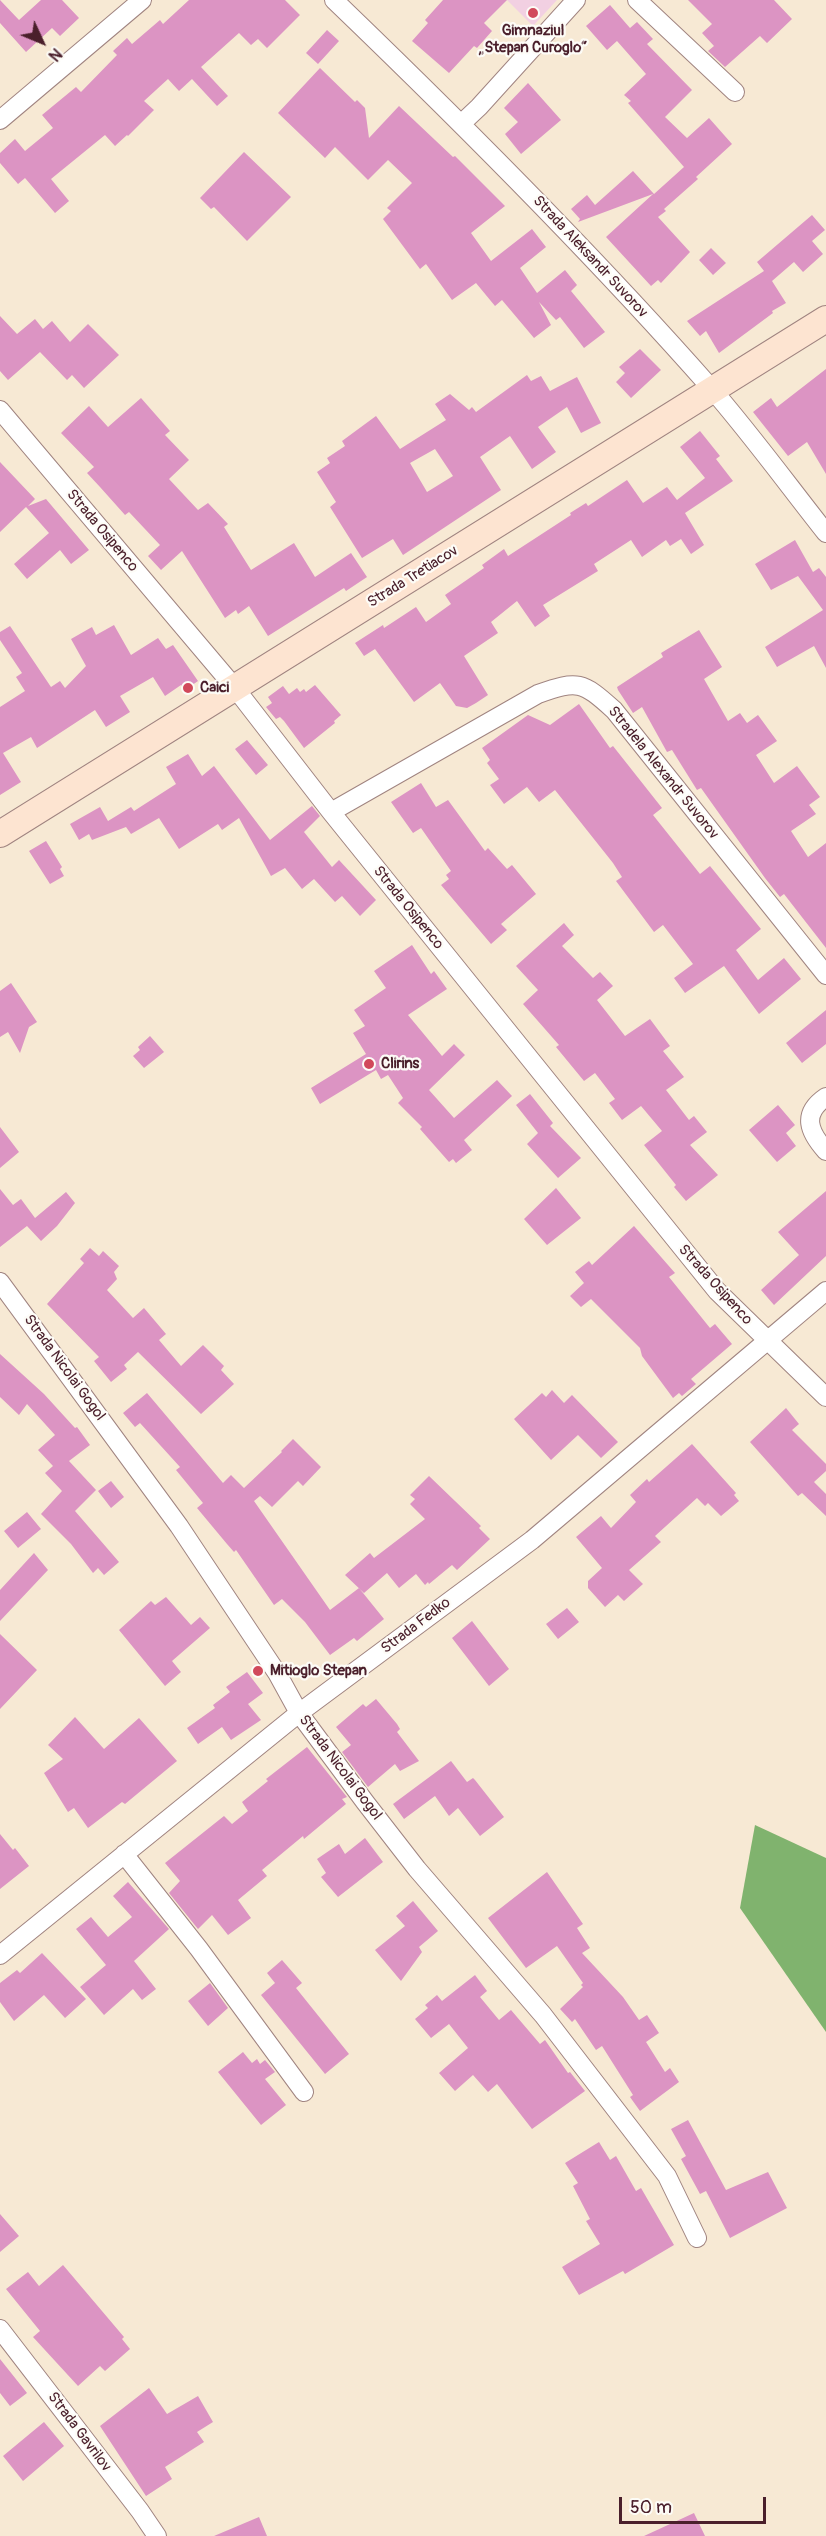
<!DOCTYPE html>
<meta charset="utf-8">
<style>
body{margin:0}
#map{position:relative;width:826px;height:2536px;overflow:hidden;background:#f7e9d4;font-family:Pangolin,sans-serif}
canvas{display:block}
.north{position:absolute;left:12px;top:12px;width:60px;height:60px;-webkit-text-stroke:4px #fdfcf7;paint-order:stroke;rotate:134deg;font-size:16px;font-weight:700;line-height:24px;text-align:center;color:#4a1f2b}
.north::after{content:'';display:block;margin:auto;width:21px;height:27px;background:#4a1f2b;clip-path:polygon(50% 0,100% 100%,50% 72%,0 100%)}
.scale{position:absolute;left:619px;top:2497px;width:147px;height:27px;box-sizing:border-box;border:3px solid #4a1f2b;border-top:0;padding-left:8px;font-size:18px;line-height:21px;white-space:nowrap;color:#4a1f2b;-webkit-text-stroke:4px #fdfcf7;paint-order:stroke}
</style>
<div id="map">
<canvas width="826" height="2536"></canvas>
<div class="north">N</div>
<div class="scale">50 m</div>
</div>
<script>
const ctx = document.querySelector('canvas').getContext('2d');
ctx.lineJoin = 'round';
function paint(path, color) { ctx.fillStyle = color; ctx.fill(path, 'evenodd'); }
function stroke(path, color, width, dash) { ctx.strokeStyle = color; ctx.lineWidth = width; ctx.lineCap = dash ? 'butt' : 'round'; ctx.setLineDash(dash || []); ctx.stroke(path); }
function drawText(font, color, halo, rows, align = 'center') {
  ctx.font = font + ' Pangolin,sans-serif'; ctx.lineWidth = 4.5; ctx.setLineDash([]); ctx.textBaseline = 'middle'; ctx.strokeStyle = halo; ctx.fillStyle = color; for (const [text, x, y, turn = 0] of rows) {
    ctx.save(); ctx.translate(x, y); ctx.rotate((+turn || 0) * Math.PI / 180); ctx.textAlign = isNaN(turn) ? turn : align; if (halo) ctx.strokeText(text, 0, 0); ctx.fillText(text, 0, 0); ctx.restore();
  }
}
paint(new Path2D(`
 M507 0H557L533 26Z`), '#f2d0e2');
paint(new Path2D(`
 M755 1825 826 1858V2032L740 1908Z`), '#80b36e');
paint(new Path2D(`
 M0 0 19 20 41 0H62L79 18 60 36 52 28 26 52 0 23Z
 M189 0H285L300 15 267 48 258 39 251 45 239 33 201 67 228 96 217 106 192 79 179 91 168 79 144 101 154 110 128 136 127 135 115 146 105 135 51 179 69 201 55 213 25 178 18 184 0 163V153L15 139 25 151 53 128 42 115 76 87 81 92 117 55 113 51 127 38 132 44 160 20 163 24Z
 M443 0H507L484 23 492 31 477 48 474 46 449 73 412 41 428 23 425 20Z
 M688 0H774L792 19 767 43 760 36 725 67 708 51 714 46 702 33 712 24Z
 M610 5 630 28 637 22 653 39 647 44 692 90 665 117 687 138 709 118 732 144 696 177 698 179 664 209 666 211 658 217 690 252 661 283 658 280 651 286 606 237 653 194 578 222 580 219 571 209 587 195 595 205 633 171 654 194 684 167 628 103 631 101 624 95 646 74 617 41 607 50 586 26Z
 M327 30 339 41 318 64 306 53Z
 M320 68 355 102 357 100 365 108 369 138 399 106 453 157 455 156 505 206 471 233 491 261 532 229 546 247 520 268 537 293 565 270 577 285 571 291 605 332 584 348 560 317 556 320 539 302 551 325 534 338 502 300 495 306 476 283 452 300 426 264 420 269 383 219 391 211 387 208 412 183 388 160 368 180 335 147 325 158 278 113Z
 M528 83 561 120 521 154 505 134 518 122 504 108Z
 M244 152 291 197 247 241 214 207 211 209 200 198Z
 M812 215 825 230 812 241 823 254 803 272 794 262 772 281 786 303 772 311 773 313 719 353 706 331 700 336 687 321 764 271 757 262Z
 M711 248 726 263 713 275 699 260Z
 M0 316 17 334 35 319 43 329 52 321 70 342 88 324 119 355 84 388 72 375 67 380 40 352 8 380 0 371Z
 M640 349 661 370 631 398 616 382 625 373 619 367Z
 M826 369V474L807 442 788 456 753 412 771 398 777 407Z
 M527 375 531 381 541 376 550 391 577 377 601 423 581 433 567 407 538 427 556 452 532 469 510 436 480 457 501 490 403 555 393 539 362 558 330 507 336 502 317 472 330 463 327 458 345 446 342 441 376 416 400 449 446 420 435 404 450 394 469 410 472 407 476 412ZM435 449 453 476 427 492 410 463Z
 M141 398 170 431 165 435 189 460 169 479 198 510 208 503 228 524 224 527 251 570 294 543 315 577 351 553 367 577 346 591 344 588 268 636 249 606 238 614 236 610 225 618 182 551 161 570 148 556 160 545 129 512 125 515 100 487 87 473 94 467 61 433 89 406 108 427Z
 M700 431 720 456 716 459 733 481 685 513 704 545 691 554 681 539 670 546 666 540 642 557 631 540 594 564 598 571 543 605 550 616 535 627 517 601 491 622 498 633 464 656 488 695 476 703 467 708 456 706 440 683 414 702 375 649 364 656 355 643 383 625 384 628 416 607 426 622 451 604 445 595 484 568 482 565 504 549 508 556 571 515 570 513 586 503 588 506 627 480 643 503 667 487 677 500 705 478 680 447Z
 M0 462 35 499 28 506 46 499 89 550 71 564 60 550 27 579 14 564 49 533 26 507 0 532Z
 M795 540 813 572 819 568 826 577V668L814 646 777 667 765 647 823 610 798 576 771 590 755 564Z
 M114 625 131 655 158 638 166 649 173 645 198 681 185 690 181 685 165 696 153 677 120 696 130 712 106 727 95 710 37 748 31 737 3 753 21 782 0 795V707L25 691 16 677 22 673 0 640V632L10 626 51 687 60 681 65 688 86 666 71 639 92 627 96 635Z
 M699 630 722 667 704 679 728 721 740 713 747 723 758 715 777 741 756 755 774 783 797 766 820 797 809 805 816 814 791 831 808 857 826 843V948L784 894 780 897 765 878 701 788 697 790 672 750 667 752 642 707 633 713 618 690 617 687 663 657 661 653Z
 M315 685 341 715 334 721 335 723 304 748 284 721 280 717 276 719 266 707 272 703 268 697 283 686 289 694 297 688 300 692 304 689 306 692Z
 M579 704 610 748 613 746 662 808 653 815 700 874 710 866 761 929 736 950 758 980 784 958 801 979 759 1014 724 966 685 993 674 978 693 964 663 925 654 932 616 881 622 877 613 863 555 790 539 802 527 787 504 804 490 785 499 779 487 763 490 760 482 748 528 715 550 725Z
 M247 740 268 765 256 775 235 749Z
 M188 754 202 776 214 766 270 840 312 806 320 816 304 832 332 867 339 860 376 900 360 916 342 896 335 902 314 879 302 889 285 868 271 876 239 818 222 830 218 824 179 849 159 818 131 834 126 827 92 840 89 834 79 840 70 824 100 807 108 821 131 807 134 811 176 784 166 767Z
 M421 783 436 807 448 800 485 851 488 848 507 869 512 865 536 894 501 924 507 930 491 944 441 885 449 879 446 875 451 871 421 828 413 833 391 802Z
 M46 841 62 867 60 869 64 876 50 884 29 851Z
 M564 923 574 935 562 946 593 978 600 972 613 986 597 1000 625 1036 650 1019 670 1046 663 1051 684 1077 666 1090 689 1120 694 1116 707 1132 690 1145 718 1175 686 1201 674 1187 676 1185 644 1145 662 1131 641 1106 622 1120 609 1103 615 1099 595 1073 584 1081 556 1047 559 1045 523 1004 538 990 516 966Z
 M412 945 431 974 434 971 447 989 408 1015 442 1056 454 1044 465 1055 429 1090 454 1118 497 1080 512 1096 464 1140 472 1150 456 1163 453 1159 449 1162 420 1129 422 1127 398 1103 403 1098 388 1075 381 1079 376 1070 320 1104 311 1088 366 1054 353 1033 365 1026 354 1010 386 988 374 971Z
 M11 983 37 1022 29 1027 20 1053 8 1032 0 1037V991Z
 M826 1010V1044L802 1063 786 1043Z
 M150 1036 164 1052 144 1068 133 1056 140 1050 138 1047Z
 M530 1094 553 1123 550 1126 581 1158 558 1178 527 1144 538 1133 516 1105Z
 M778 1105 795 1125 786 1133 796 1146 777 1162 749 1130Z
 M0 1127 19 1152 0 1168Z
 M556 1188 581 1218 547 1245 524 1219Z
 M0 1189 13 1205 21 1199 35 1218 66 1192 75 1203 57 1226 41 1241 27 1226 0 1247Z
 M826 1191V1256L774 1305 761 1290 799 1255 778 1232Z
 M634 1226 675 1273 669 1277 710 1328 715 1324 732 1344 691 1379 696 1384 682 1396 679 1393 673 1398 642 1356 640 1348 591 1299 581 1307 570 1296 584 1283 575 1272 589 1261 592 1265Z
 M90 1248 99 1256 103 1251 119 1266 114 1272 117 1279 107 1290 133 1318 144 1308 166 1334 159 1340 181 1366 203 1345 224 1366 221 1370 234 1384 201 1414 138 1352 124 1365 127 1369 111 1382 94 1361 99 1357 47 1304 84 1263 80 1259Z
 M0 1354 44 1394 75 1428 77 1427 90 1445 69 1461 96 1490 75 1511 119 1562 104 1575 98 1568 93 1573 71 1544 41 1514 62 1491 45 1473 53 1466 38 1450 55 1435 27 1404 19 1415 0 1397Z
 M552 1390 564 1403 572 1395 618 1442 601 1458 578 1435 551 1460 514 1419 542 1393 546 1397Z
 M147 1393 223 1483 231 1475 244 1488 282 1452 281 1451 293 1439 321 1467 303 1486 298 1481 272 1507 260 1496 254 1501 330 1610 359 1588 384 1619 357 1641 354 1638 330 1655 305 1622 282 1599 274 1605 236 1550 234 1552 227 1544 197 1508 203 1503 176 1470 180 1467 140 1423 135 1427 123 1413Z
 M786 1408 799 1424 792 1430 826 1464V1471L814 1482 826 1494V1516L802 1493 798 1496 750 1442Z
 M692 1444 736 1493 734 1495 739 1501 721 1516 708 1503 705 1506 697 1498 655 1536 661 1542 629 1570 643 1584 624 1601 618 1595 605 1607 588 1588V1581L602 1568 576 1537 601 1516 611 1528 636 1502 630 1495 647 1479 649 1482Z
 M429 1476 481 1526 479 1528 490 1539 457 1570 452 1565 429 1584 428 1582 425 1585 416 1574 399 1588 387 1573 364 1593 345 1575 370 1553 374 1558 425 1519 410 1504 415 1499 410 1495Z
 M111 1481 124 1497 111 1508 98 1491Z
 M27 1512 41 1529 18 1548 4 1531Z
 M34 1553 48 1570 0 1621V1590Z
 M166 1597 191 1625 200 1617 210 1628 172 1661 181 1672 165 1686 119 1630 151 1601 155 1605Z
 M567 1608 579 1622 558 1639 546 1624Z
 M472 1621 509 1669 489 1686 452 1638Z
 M0 1634 37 1670 0 1709Z
 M247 1672 263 1693 248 1704 261 1720 231 1740 222 1727 198 1744 187 1728 215 1708 213 1705 230 1692 226 1687Z
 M376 1699 397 1724 400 1729 397 1732 419 1761 400 1771 395 1764 368 1787 342 1752 351 1745 336 1727 363 1704 366 1707Z
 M75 1717 104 1749 139 1718 177 1761 125 1804 122 1802 88 1828 74 1808 68 1812 44 1773 63 1759 48 1745Z
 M307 1747 347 1797 342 1799 346 1804 304 1839 303 1836 262 1870 267 1876 238 1900 251 1918 228 1935 212 1915 198 1929 169 1893 180 1881 165 1863 224 1816 232 1824 248 1811 242 1802 268 1781 266 1779Z
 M451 1761 467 1782 473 1778 475 1780 504 1817 480 1836 458 1808 449 1816 435 1796 404 1819 393 1804Z
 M0 1834 13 1850 15 1848 29 1866 0 1889Z
 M365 1838 383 1862 338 1897 321 1877 326 1873 317 1859 339 1844 345 1854Z
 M547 1872 583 1924 577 1928 590 1948 582 1953 623 1997 639 2020 647 2015 659 2033 646 2042 665 2072 670 2068 679 2082 640 2111 630 2097 633 2095 602 2046 596 2050 575 2019 572 2022 560 2009 583 1987 581 1985 583 1983 557 1946 526 1968 488 1918Z
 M128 1882 169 1929 134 1961 156 1989 142 2000 133 1989 104 2015 80 1987 106 1965 76 1929 91 1917 108 1937 132 1917 113 1896Z
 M413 1901 438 1931 419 1947 422 1952 401 1981 375 1950 405 1926 396 1916Z
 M42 1953 86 1999 65 2018 44 1995 14 2021 0 2002V1983L17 1970 20 1973Z
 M282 1960 302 1983 296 1988 349 2054 325 2074 261 1995 275 1983 267 1973Z
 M475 1975 487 1991 480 1997 499 2020 511 2010 540 2044 545 2040 568 2073 570 2072 585 2091 532 2129 497 2084 488 2092 473 2075 455 2091 439 2073 468 2048 449 2024 431 2038 415 2019 428 2008 425 2005 437 1995 442 2001Z
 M210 1983 228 2008 208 2026 188 2001Z
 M243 2052 252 2063 257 2059 260 2064 265 2060 275 2072 265 2079 286 2105 261 2125 218 2072Z
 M688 2120 726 2190 768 2172 787 2208 730 2238 706 2191 700 2194 681 2159 686 2156 671 2129Z
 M599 2142 610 2160 616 2156 636 2191 641 2188 674 2245 625 2274 623 2271 579 2295 562 2267 600 2244 586 2221 590 2219 573 2186 578 2183 565 2163Z
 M0 2214 19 2236 0 2252Z
 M63 2265 124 2337 122 2339 130 2349 105 2371 100 2366 78 2386 33 2337 40 2331 6 2289 28 2272 39 2286Z
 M0 2359 27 2393 10 2406 0 2393Z
 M149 2388 167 2414 198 2396 213 2422 197 2432 204 2442 165 2467 172 2479 146 2496 100 2426Z
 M44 2422 64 2446 23 2481 3 2456Z
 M694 2513 705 2536H644Z
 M259 2517 267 2536H214Z`), '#dc94c3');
const street = new Path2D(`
 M334 0C464 125 591 252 710 387 751 434 788 485 826 533
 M637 0 735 92
 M0 120 142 0
 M462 123 479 107 576 0
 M0 410 235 688 331 812 717 1291 826 1397
 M331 812 538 694C578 680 582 681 614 710L826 975
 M826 1097C801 1114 809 1132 826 1151
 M0 1282 179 1526 277 1673 299 1713 365 1802 417 1869 543 2015 667 2176 697 2238
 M124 1854 199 1949 304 2092
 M0 1955 299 1713 532 1540 826 1291
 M0 2329 140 2511 157 2536`);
const secondary = new Path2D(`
 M0 834 826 319`);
stroke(street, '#a08480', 20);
stroke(secondary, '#a08480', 28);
stroke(street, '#fff', 18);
stroke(secondary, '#fde4d1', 26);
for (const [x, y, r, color] of [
 [533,13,6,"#d1495b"],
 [188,688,6,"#d1495b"],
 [369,1064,6,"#d1495b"],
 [258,1671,6,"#d1495b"]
]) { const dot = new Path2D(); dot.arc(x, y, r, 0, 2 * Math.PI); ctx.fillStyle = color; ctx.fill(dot); stroke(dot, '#fdfcf7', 2); }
drawText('bold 15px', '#4a1f2b', '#fdfcf7', [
 ["Gimnaziul",533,31,"center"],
 ["„Stepan Curoglo“",533,48,"center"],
 ["Caici",200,688],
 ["Clirins",381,1064],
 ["Mitioglo Stepan",270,1671]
], 'left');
drawText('15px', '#4a1f2b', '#fdfcf7', [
 ["Strada Aleksandr Suvorov",590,257,47],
 ["Strada Osipenco",102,531,50],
 ["Strada Tretiacov",413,577,-32],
 ["Stradela Alexandr Suvorov",663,773,51],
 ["Strada Osipenco",408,908,51],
 ["Strada Osipenco",715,1285,48],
 ["Strada Nicolai Gogol",64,1368,54],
 ["Strada Fedko",416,1626,-37],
 ["Strada Nicolai Gogol",340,1768,53],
 ["Strada Gavrilov",79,2432,53]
]);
</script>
